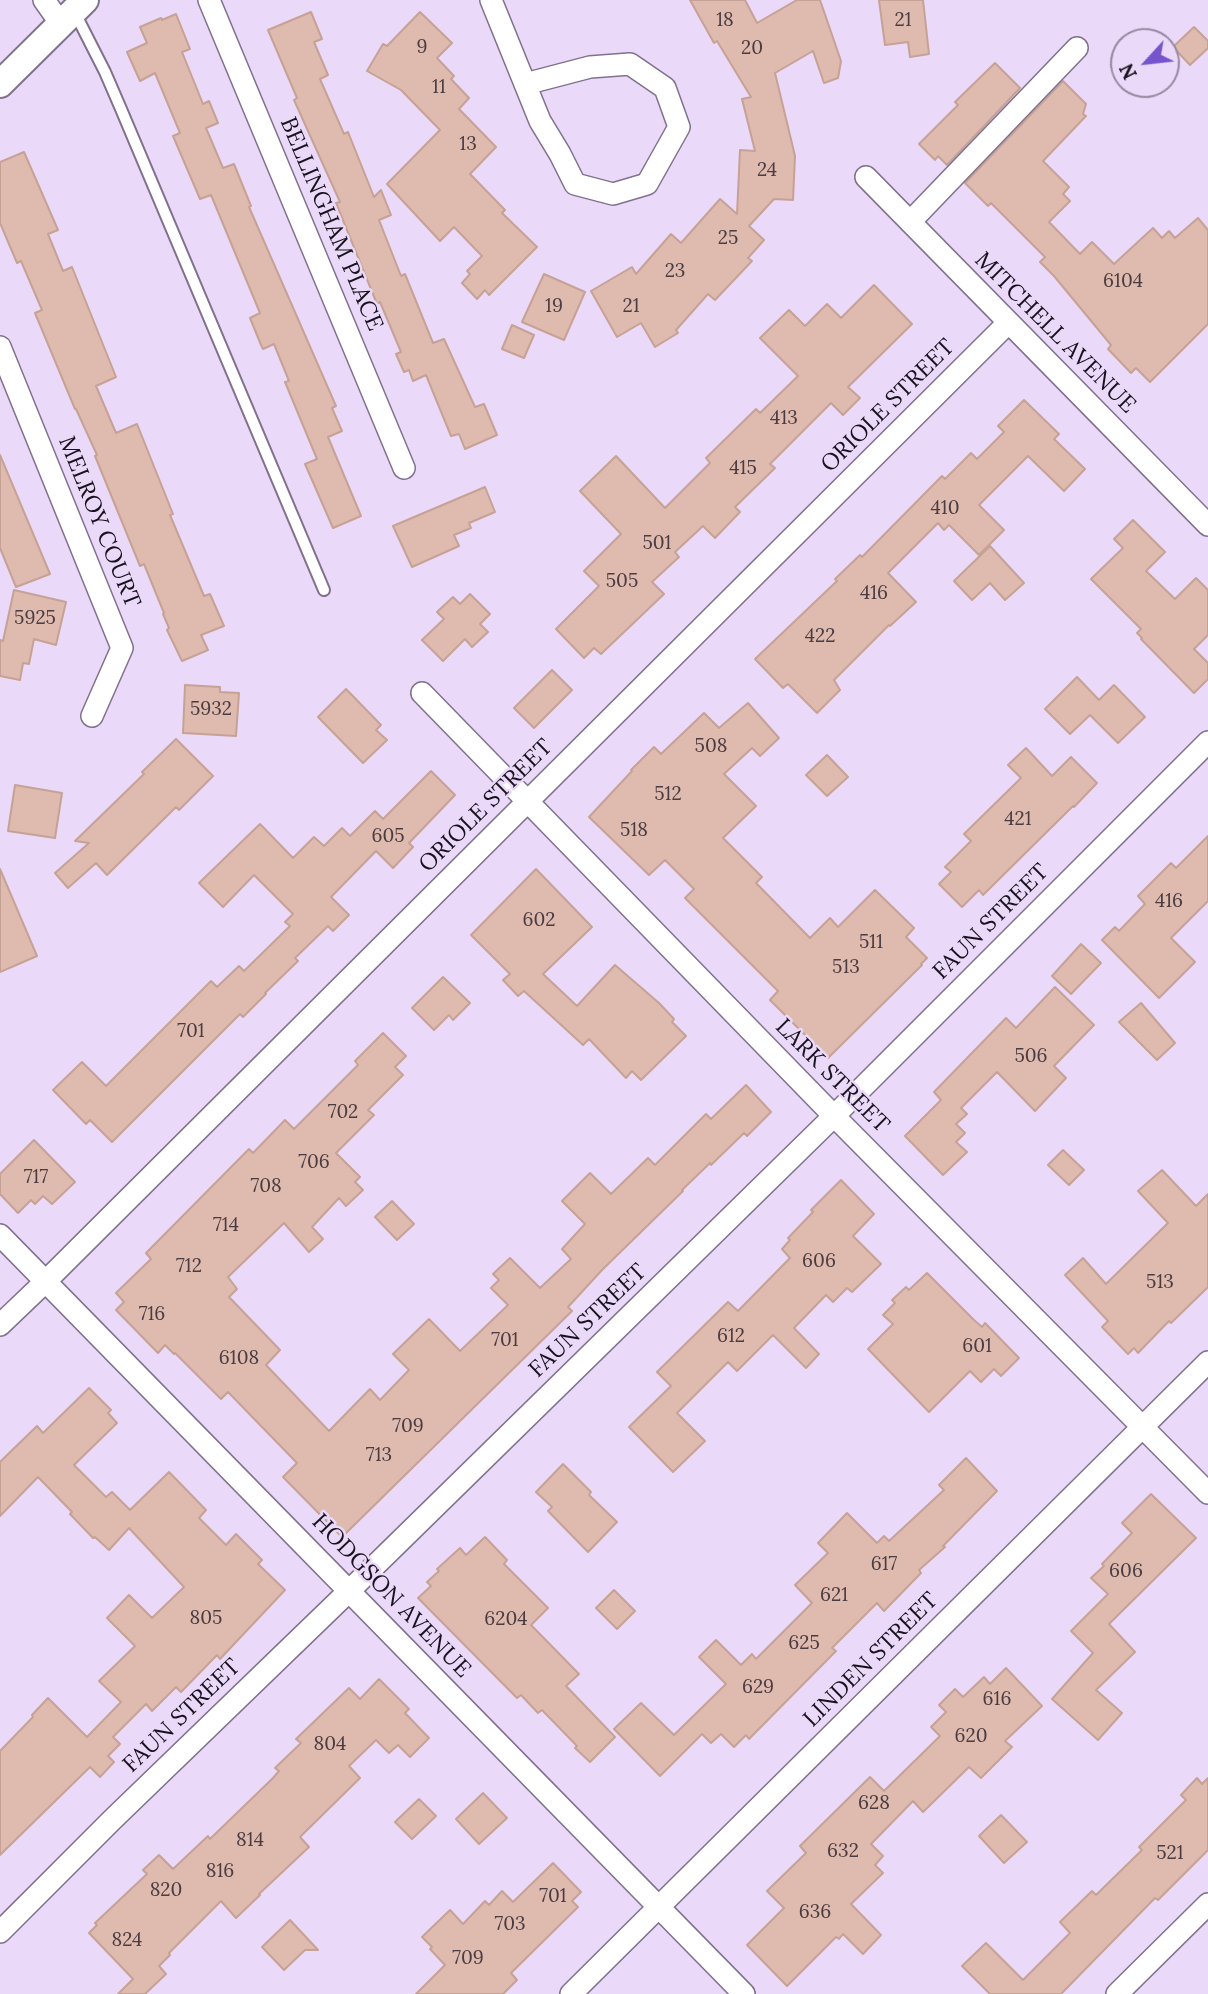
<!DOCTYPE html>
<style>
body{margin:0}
#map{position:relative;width:1208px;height:1994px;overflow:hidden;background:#ead9f8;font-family:Lora,serif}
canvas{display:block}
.north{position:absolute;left:1110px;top:28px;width:70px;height:70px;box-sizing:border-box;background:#ead9f8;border:2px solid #9689a0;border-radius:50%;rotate:243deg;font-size:19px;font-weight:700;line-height:28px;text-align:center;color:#18121d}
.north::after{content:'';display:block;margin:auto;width:24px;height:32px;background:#7554cd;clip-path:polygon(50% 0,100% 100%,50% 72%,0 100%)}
</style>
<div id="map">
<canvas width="1208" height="1994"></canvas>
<div class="north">N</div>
</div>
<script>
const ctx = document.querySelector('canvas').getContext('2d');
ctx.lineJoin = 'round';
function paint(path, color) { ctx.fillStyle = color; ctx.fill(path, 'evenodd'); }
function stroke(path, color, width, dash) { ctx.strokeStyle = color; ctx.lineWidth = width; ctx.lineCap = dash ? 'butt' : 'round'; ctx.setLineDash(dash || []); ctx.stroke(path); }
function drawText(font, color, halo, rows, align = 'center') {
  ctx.font = font + ' Lora,serif'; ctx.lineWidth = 5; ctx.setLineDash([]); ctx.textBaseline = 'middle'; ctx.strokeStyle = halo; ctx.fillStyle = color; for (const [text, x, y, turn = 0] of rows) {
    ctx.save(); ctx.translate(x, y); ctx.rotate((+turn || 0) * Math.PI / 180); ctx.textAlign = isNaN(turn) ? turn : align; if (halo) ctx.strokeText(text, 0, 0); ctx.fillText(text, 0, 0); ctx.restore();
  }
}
const building = new Path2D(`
 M690 0H745L757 23 797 0H820L841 61 838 78 824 83 813 51 775 73 795 156 793 200 774 199 749 226 764 240 748 258 752 261 715 300 708 294 676 330 678 333 655 347 641 323 617 337 591 291 632 267 636 274 671 234 681 243 720 199 737 214 740 150 755 151 742 99 751 97 717 41 714 43Z
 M879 0H923L929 54 910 57 908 42 885 45Z
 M311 12 322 39 314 42 328 75 320 79 344 134 348 132 374 197 381 190 391 215 379 220 401 276 405 274 433 343 444 339 475 407 484 404 497 435 465 449 459 434 451 436 426 375 413 381 409 370 404 372 396 354 401 352 380 302 377 304 336 203 340 202 294 100 297 98 268 30Z
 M420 12 452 43 437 58 454 76 451 79 469 98 459 109 496 147 470 174 505 210 502 213 537 247 489 295 485 290 477 299 462 283 470 274 467 271 482 256 454 227 440 241 387 184 440 130 401 90 367 71 383 44 387 46Z
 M176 14 190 49 182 52 203 104 209 101 218 123 206 128 223 168 234 164 251 206 249 207 336 406 332 408 342 431 328 437 361 516 333 528 305 464 317 459 285 382 289 381 274 344 263 349 261 345 250 318 260 313 211 195 200 199 173 136 180 133 155 73 140 81 127 52 147 43 140 27 161 18 162 20Z
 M1194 27 1208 41V48L1190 65 1173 47Z
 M995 63 1020 88 947 165 938 156 935 160 919 144 958 105 955 102Z
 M1063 81 1086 104 1083 114 1086 116 1043 161 1069 187 1063 194 1070 201 1049 222 1080 254 1092 242 1114 264 1153 228 1162 238 1169 231 1175 238 1198 218 1208 230V324L1150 382 1136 368 1131 373 1108 349 1111 345 1054 276 1040 262 1045 257 991 203 988 206 965 183Z
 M24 152 58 230 48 234 63 271 72 267 116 377 96 386 116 433 137 424 173 514 170 515 204 596 210 594 224 626 201 635 208 650 182 661 167 630 169 628 163 614 164 613 144 564 140 566 95 456 97 455 76 409H75L35 313 42 310 21 261 17 263 0 223V162Z
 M544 274 585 292 564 340 522 322Z
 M874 285 912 324 848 387 860 398 843 415 831 403 770 464 775 468 735 507 740 512 715 538 703 526 675 552 679 557 652 582 664 594 601 654 594 648 584 658 556 629 599 586 584 571 621 534 580 491 616 456 665 508 710 463 706 458 756 409 760 413 798 376 760 338 789 310 805 326 827 304 841 318Z
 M512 325 534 335 524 358 502 349Z
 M1024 400 1059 434 1054 439 1085 469 1064 491 1028 456 979 505 1004 530 979 555 949 525 944 530 938 523 888 573 916 602 890 626 889 625 834 680 840 690 817 713 788 684 783 688 755 659 837 581 835 579 860 555 862 557 942 476 945 479 971 453 977 459 1004 432 998 426Z
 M0 455 50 574 16 587 0 548Z
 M485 487 495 512 469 523 471 528 454 535 459 546 412 567 393 526Z
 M1133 520 1165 552 1146 571 1175 599 1196 578 1208 590V635L1194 649 1208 663V679L1194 693 1141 639 1142 638 1137 633 1141 629 1091 579 1123 548 1114 539Z
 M990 546 1024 583 1005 600 990 583 972 600 954 581Z
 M14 590 66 602 56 645 34 639 29 664 23 663 20 680 0 676V640L3 641Z
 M470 594 490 614 480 624 488 632 472 647 465 639 443 661 422 640 444 619 437 612 453 597 460 604Z
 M552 670 572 690 534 728 514 708Z
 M1077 677 1099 700 1114 685 1145 717 1118 743 1090 715 1070 734 1045 709Z
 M185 685 220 687V692L239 693 236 736 183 733Z
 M346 689 381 725 376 730 387 740 363 763 318 717Z
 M748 703 779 738 760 756 752 748 724 774 756 806 723 838 762 877 756 883 810 938 830 918 838 927 875 890 914 928 906 937 927 958 921 964 922 965 828 1058 770 1000 778 991 685 898 694 889 665 860 649 875 589 817 632 771 631 770 654 747 661 754 704 713 719 728Z
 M176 739 213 776 179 810 176 807 107 875 96 863 68 888 55 873 89 843 75 841 144 774 142 772Z
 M1026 748 1052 776 1071 757 1097 783 1074 807 1073 806 983 895 979 890 962 907 939 884 951 872 945 867 971 841 964 834 1021 778 1008 765Z
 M827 755 848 777 827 796 806 775Z
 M431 771 455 795 409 843 413 847 393 868 376 851 331 897 349 915 333 931 328 926 295 958 298 961 265 993 266 994 243 1017 240 1014 112 1142 90 1120 86 1124 53 1090 82 1062 106 1086 211 981 217 987 239 966 244 971 290 926 285 922 293 914 254 875 223 907 199 883 260 824 293 858 314 837 324 846 342 828 350 836 375 811 383 819Z
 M15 785 62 793 55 838 8 831Z
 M1208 836V901L1171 938 1195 962 1159 998 1102 940 1115 927 1119 931 1145 904 1138 896 1171 863 1176 868Z
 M0 869 37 956 0 972Z
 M536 869 592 927 543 974 577 1006 615 965 659 1003 674 1019 672 1022 686 1036 641 1080 632 1071 626 1078 589 1039 583 1045 524 991 518 996 503 980 510 974 471 935Z
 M1081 944 1101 963 1071 994 1052 976Z
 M443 977 470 1003 453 1020 449 1015 434 1030 412 1008Z
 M1055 987 1094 1025 1054 1066 1066 1078 1035 1111 997 1072 961 1108 967 1114 956 1124 965 1133 956 1142 967 1152 943 1175 905 1136 941 1100 934 1092 1006 1018 1016 1028Z
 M1141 1003 1175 1043 1157 1060 1119 1022Z
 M383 1033 406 1056 395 1067 403 1075 368 1110 374 1115 336 1153 360 1177 355 1182 363 1190 346 1206 339 1198 312 1227 323 1239 309 1252 284 1223 228 1277 237 1289 229 1297 280 1350 266 1365 329 1431 370 1389 380 1400 409 1370 393 1354 429 1319 460 1351 508 1305 491 1288 499 1280 493 1274 510 1258 540 1288 571 1259 562 1249 585 1224 562 1201 590 1173 611 1194 648 1158 655 1165 706 1114 711 1119 746 1085 771 1112 747 1136 744 1133 711 1165 710 1163 682 1190 683 1191 602 1270 568 1307 572 1311 342 1537 283 1477 297 1463 228 1392 221 1399 175 1353 174 1354 165 1345 158 1353 116 1310 124 1302 116 1293 151 1259 146 1253 249 1149 253 1153 285 1120 294 1129 358 1065 355 1061Z
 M34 1140 75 1182 52 1204 43 1196 35 1204 31 1200 18 1213 0 1194V1174Z
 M1063 1150 1084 1170 1069 1185 1048 1165Z
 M1162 1170 1196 1206 1208 1194V1287L1171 1323 1169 1321 1138 1353 1134 1348 1128 1354 1102 1327 1108 1321 1065 1275 1083 1258 1106 1284 1168 1223 1138 1191Z
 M841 1180 874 1214 853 1236 881 1264 852 1292 847 1288 833 1302 826 1295 794 1328 819 1354 806 1368 773 1335 737 1371 728 1362 677 1413 705 1441 673 1472 629 1427 671 1386 657 1372 728 1302 738 1311 790 1258 782 1249 790 1240 788 1238 813 1212 811 1210Z
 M392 1201 414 1224 397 1240 375 1217Z
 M927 1273 974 1320 982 1327 985 1323 1019 1358 1001 1376 994 1369 981 1382 970 1371 929 1412 868 1349 893 1324 883 1315 895 1303 892 1300 906 1287 909 1290Z
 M89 1388 111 1410 108 1413 117 1423 74 1465 106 1497 112 1492 130 1510 169 1472 206 1510 199 1518 226 1545 236 1534 262 1560 258 1564 285 1590 220 1659 217 1655 181 1692 176 1687 152 1711 146 1704 113 1737 120 1744 108 1756 114 1762 100 1777 90 1767 0 1855V1751L33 1717 32 1715 48 1698 87 1737 121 1702 99 1681 135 1646 107 1618 129 1595 152 1618 184 1587 129 1528 109 1550 95 1537 93 1538 70 1514 72 1512 38 1477 0 1516V1462L37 1426 43 1433Z
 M966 1458 997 1491 943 1546 945 1547 919 1570 921 1573 884 1611 877 1603 832 1648 836 1651 749 1739 746 1735 734 1747 721 1734 711 1743 702 1734 660 1776 614 1729 641 1703 674 1735 726 1684 699 1657 716 1640 741 1665 752 1654 756 1659 812 1603 795 1585 828 1553 818 1543 847 1513 877 1543 884 1536 889 1541 944 1490 939 1485Z
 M563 1464 591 1492 589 1495 617 1522 588 1552 548 1511 552 1507 536 1492Z
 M1151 1494 1196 1538 1109 1624 1135 1652 1096 1690 1122 1713 1098 1740 1052 1699 1093 1653 1071 1631 1108 1594 1091 1578 1104 1566 1102 1564 1132 1533 1122 1523Z
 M485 1537 507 1560 504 1564 548 1608 531 1625 579 1674 566 1686 615 1737 590 1762 575 1748 577 1746 542 1710 538 1713 521 1695 517 1698 418 1598 431 1586 427 1582 439 1571 437 1569 460 1548 466 1555Z
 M614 1590 635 1611 617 1629 596 1608Z
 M1006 1668 1042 1706 1005 1741 1012 1747 981 1778 969 1767 923 1812 913 1801 871 1844 883 1856 875 1865 883 1873 851 1904 881 1935 863 1954 843 1934 839 1939 836 1937 787 1986 747 1945 784 1908 767 1891 806 1853 800 1846 870 1777 884 1791 940 1736 931 1727 946 1712 939 1705 955 1689 963 1697 984 1677 990 1684Z
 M379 1679 409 1709 405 1713 429 1738 410 1757 398 1745 389 1753 376 1740 349 1766 360 1778 300 1837 309 1847 259 1894 260 1895 236 1918 221 1901 169 1953 170 1955 159 1966 166 1974 145 1994H118L133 1979 89 1933 97 1925 95 1923 147 1874 143 1870 159 1855 173 1869 208 1836 210 1839 273 1778 279 1771 275 1768 301 1743 296 1739 349 1688 360 1699Z
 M1197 1778 1202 1784 1208 1778V1850L1158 1900 1155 1898 1061 1994H990L962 1966 986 1943 1023 1980 1070 1933 1060 1922 1092 1891 1096 1895 1142 1850 1139 1847 1186 1800 1181 1795Z
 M483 1793 507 1818 479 1844 456 1819Z
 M419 1799 436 1816 412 1839 395 1822Z
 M1001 1815 1027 1842 1004 1863 979 1836Z
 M553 1863 581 1892 572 1901 578 1907 511 1973 517 1980 503 1994H416L445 1965 430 1949 432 1947 422 1937 450 1910 463 1924 485 1901 489 1905 502 1891 513 1902Z
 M290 1920 318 1950H305L284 1970 262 1947Z`);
paint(building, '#dfbaae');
stroke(building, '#c6a296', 2);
const service = new Path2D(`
 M74 11 105 72 121 109 324 590`);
const minor = new Path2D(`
 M44 0 61 24
 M209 0 404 468
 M491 0 540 121 560 154 575 184 613 194 647 184 679 127 665 88 630 64 590 67 525 84
 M866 177 1208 525
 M910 222 1077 48
 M0 347 122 648 92 716
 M422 693 834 1116 1208 1493
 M0 1235 744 1994
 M0 1325 46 1281 1008 323
 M0 1932 112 1820 349 1591 834 1116 1208 742
 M571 1994 1208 1362
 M1117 1994 1208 1904`);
const tertiary = new Path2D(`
 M0 84 85 0`);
stroke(service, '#80718d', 14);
stroke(minor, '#80718d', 24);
stroke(tertiary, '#80718d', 30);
stroke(service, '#fff', 10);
stroke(minor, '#fff', 21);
stroke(tertiary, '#fff', 26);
drawText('19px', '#4a3c41', null, [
 ["18",725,21],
 ["21",903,21],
 ["9",422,48],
 ["20",752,49],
 ["11",439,88],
 ["13",468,145],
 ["24",767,171],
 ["25",728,239],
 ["23",675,272],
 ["6104",1123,282],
 ["19",554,307],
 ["21",631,307],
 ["413",784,419],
 ["415",743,469],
 ["410",945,509],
 ["501",657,544],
 ["505",622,582],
 ["416",874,594],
 ["5925",35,619],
 ["422",820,637],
 ["5932",211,710],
 ["508",711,747],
 ["512",668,795],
 ["421",1018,820],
 ["518",634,831],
 ["605",388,837],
 ["416",1169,902],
 ["602",539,921],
 ["511",871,943],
 ["513",846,968],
 ["701",191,1032],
 ["506",1031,1057],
 ["702",343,1113],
 ["706",314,1163],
 ["717",36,1178],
 ["708",266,1187],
 ["714",226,1226],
 ["606",819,1262],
 ["712",189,1267],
 ["513",1160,1283],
 ["716",152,1315],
 ["612",731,1337],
 ["701",505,1341],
 ["601",977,1347],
 ["6108",239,1359],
 ["709",408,1427],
 ["713",379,1456],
 ["617",884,1565],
 ["606",1126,1572],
 ["621",834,1596],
 ["805",206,1619],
 ["6204",506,1620],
 ["625",804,1644],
 ["629",758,1688],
 ["616",997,1700],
 ["620",971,1737],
 ["804",330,1745],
 ["628",874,1804],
 ["814",250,1841],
 ["632",843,1852],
 ["521",1170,1854],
 ["816",220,1872],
 ["820",166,1891],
 ["701",553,1897],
 ["636",815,1913],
 ["703",510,1925],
 ["824",127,1941],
 ["709",468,1959]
]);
drawText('23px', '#18121d', '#ead9f8', [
 ["BELLINGHAM PLACE",331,224,67],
 ["MITCHELL AVENUE",1055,333,45],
 ["ORIOLE STREET",888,406,-45],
 ["MELROY COURT",99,522,68],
 ["ORIOLE STREET",486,806,-45],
 ["FAUN STREET",991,922,-45],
 ["LARK STREET",832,1076,45],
 ["FAUN STREET",588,1321,-44],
 ["HODGSON AVENUE",391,1596,46],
 ["LINDEN STREET",871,1660,-45],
 ["FAUN STREET",182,1716,-44]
]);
</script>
